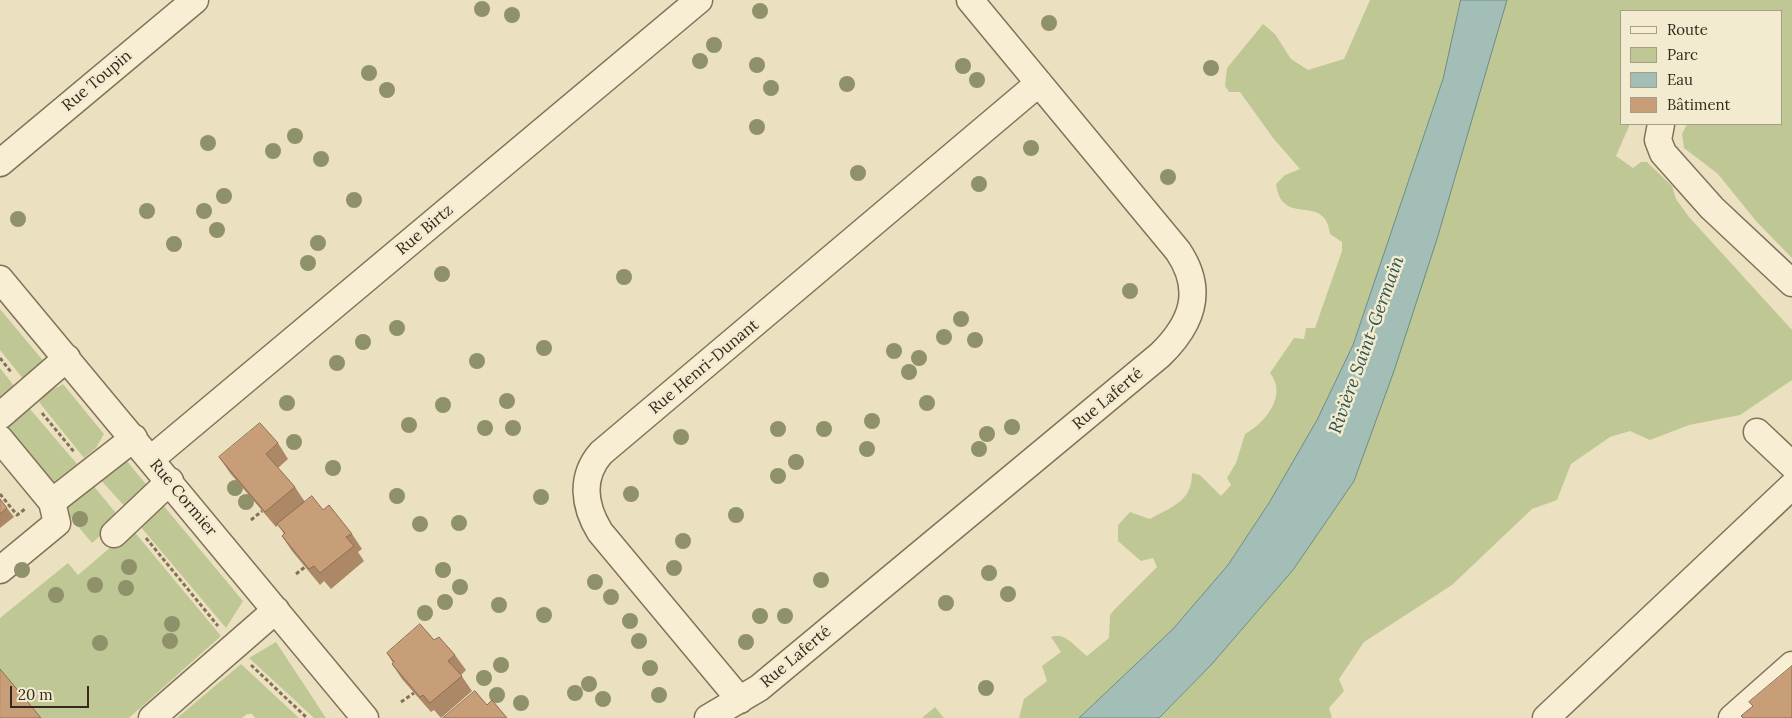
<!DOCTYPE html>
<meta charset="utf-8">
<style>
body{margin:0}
#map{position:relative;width:1792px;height:718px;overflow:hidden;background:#ebe1c0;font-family:Lora,serif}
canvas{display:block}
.legend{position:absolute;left:1620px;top:10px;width:162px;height:115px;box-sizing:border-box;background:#f3ebcf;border:1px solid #a79d88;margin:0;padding:6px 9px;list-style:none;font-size:15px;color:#34291d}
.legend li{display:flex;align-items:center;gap:10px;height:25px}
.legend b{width:25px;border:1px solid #a79d88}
.scale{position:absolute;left:10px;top:686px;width:79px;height:22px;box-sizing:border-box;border:2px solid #34291d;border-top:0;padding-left:6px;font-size:15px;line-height:18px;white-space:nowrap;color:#34291d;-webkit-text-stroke:4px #f3ebcf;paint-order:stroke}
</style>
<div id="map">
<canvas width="1792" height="718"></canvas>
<ul class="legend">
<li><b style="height:6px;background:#f7eed3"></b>Route</li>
<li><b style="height:14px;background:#bfc895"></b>Parc</li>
<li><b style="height:14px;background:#a3beb7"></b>Eau</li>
<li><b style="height:14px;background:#c89e78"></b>Bâtiment</li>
</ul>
<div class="scale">20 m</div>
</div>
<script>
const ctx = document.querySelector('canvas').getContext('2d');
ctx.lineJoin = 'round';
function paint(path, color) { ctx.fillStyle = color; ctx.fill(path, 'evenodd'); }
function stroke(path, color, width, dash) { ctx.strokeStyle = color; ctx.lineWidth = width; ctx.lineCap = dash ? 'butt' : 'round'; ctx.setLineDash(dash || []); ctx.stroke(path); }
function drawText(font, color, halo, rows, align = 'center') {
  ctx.font = font + ' Lora,serif'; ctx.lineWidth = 5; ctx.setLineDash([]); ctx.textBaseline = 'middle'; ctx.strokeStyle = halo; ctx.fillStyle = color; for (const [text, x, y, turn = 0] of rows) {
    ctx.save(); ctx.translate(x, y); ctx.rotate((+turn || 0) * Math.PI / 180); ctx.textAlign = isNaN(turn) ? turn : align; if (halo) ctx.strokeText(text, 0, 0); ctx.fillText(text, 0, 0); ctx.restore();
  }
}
paint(new Path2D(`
 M1370 0H1461L1443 79 1353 345 1317 420 1269 503 1228 565 1173 629 1079 718H1019L1024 699 1047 681 1042 666 1061 652 1051 637C1065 631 1077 649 1087 656L1109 638 1110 615 1115 609 1157 567 1153 558 1141 561 1118 541V525L1130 512 1150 519C1172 506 1192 502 1192 473L1200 475 1221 496 1231 485 1227 478 1236 463 1245 434C1265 423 1288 395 1270 373L1294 338 1304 339 1306 328H1315L1342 251V242L1330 234C1325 191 1282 229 1276 184L1285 175 1300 169 1273 138 1240 92H1229L1225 86 1227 68 1263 24 1275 34 1291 59 1308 70 1344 59Z
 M1507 0H1792V258L1756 221 1718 174 1684 148 1682 134 1687 124H1781V11H1621V124H1630L1616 156 1633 168 1641 162H1647L1672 186 1676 199 1689 217 1792 330V380L1740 415 1689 425 1650 440 1630 431 1610 437 1571 464 1557 500 1532 509 1452 585 1364 642 1339 679 1344 691 1329 708 1332 718H1159L1211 665 1293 570 1354 481 1437 239Z
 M0 309 45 363 24 380 0 350Z
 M0 368 15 387 0 400Z
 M63 384 104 434 96 448 84 458 39 402 48 392Z
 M30 409 77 464 52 483 6 435 8 428Z
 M126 460 150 489 128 510 99 478Z
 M92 484 120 518 92 543 62 507Z
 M163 505 243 601 226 628 140 526Z
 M132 529 221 636 129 718H40L0 670V618L68 563 78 575Z
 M276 642 326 718H314L249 658Z
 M241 664 299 718H255L252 714H247L242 718H177Z
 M935 707 944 718H922Z`), '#bfc895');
const water = new Path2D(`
 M1461 0H1507L1437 239 1394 371 1354 481 1293 570 1211 665 1159 718H1079L1173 629 1228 565 1269 503 1317 420 1353 345 1443 79Z`);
paint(water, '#a3beb7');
stroke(water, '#6b8b85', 1);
const minor = new Path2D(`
 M1661 124 1658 140 1663 153 1712 208 1792 283
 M0 163 195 0
 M0 279 365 718
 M0 416 67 358
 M1757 432 1792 465
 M0 439 52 502 57 523 0 570
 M151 459 699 0
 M52 502 134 438
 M114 534 170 481
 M740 700 600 532C584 506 580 477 601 453L1039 83
 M152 718 276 610
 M708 718 759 688 1160 355C1192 324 1205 291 1178 251L970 0
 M1546 718 1792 486
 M1732 718 1792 665`);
stroke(minor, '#837259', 29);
stroke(new Path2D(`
 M0 358 11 372
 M42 413 75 453
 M0 494 17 515 25 509
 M251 520 262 511
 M146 538 218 626
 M296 574 305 567
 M251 665 307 718
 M401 702 414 693`), '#837259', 3, [4, 2.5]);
stroke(minor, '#f7eed3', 26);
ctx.fillStyle = '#8e916a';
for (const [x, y] of [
 [482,9],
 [760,11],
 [512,15],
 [1049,23],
 [714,45],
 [700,61],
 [757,65],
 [963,66],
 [1211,68],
 [369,73],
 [977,80],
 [847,84],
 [771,88],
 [387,90],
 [757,127],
 [295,136],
 [208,143],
 [1031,148],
 [273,151],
 [321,159],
 [858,173],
 [1168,177],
 [979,184],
 [224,196],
 [354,200],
 [147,211],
 [204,211],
 [18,219],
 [217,230],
 [318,243],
 [174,244],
 [308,263],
 [442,274],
 [624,277],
 [1130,291],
 [961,319],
 [397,328],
 [944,337],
 [975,340],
 [363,342],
 [544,348],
 [894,351],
 [919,358],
 [477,361],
 [337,363],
 [909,372],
 [507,401],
 [287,403],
 [927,403],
 [443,405],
 [872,421],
 [409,425],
 [1012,427],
 [485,428],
 [513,428],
 [778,429],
 [824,429],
 [987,434],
 [681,437],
 [294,442],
 [867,449],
 [979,449],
 [796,462],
 [333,468],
 [778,476],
 [235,488],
 [631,494],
 [397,496],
 [541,497],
 [246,502],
 [736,515],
 [80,519],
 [459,523],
 [420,524],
 [683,541],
 [129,567],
 [674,568],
 [22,570],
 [443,570],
 [989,573],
 [821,580],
 [595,582],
 [95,585],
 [460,587],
 [126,588],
 [1008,594],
 [56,595],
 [611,597],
 [445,602],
 [946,603],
 [499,605],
 [425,613],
 [544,615],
 [760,616],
 [785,616],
 [630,621],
 [172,624],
 [170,641],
 [639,641],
 [746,642],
 [100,643],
 [501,665],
 [650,668],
 [484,678],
 [589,684],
 [986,688],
 [575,693],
 [497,695],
 [659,695],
 [603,699],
 [521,703]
]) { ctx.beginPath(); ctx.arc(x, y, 8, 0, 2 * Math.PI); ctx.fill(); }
paint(new Path2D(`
 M278 443 288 459 278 468 295 487 305 502 323 510 352 534 362 549 358 552 364 561 331 589 324 581 320 585 292 551 282 536 284 534 278 525 276 527 230 473 219 457Z
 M0 499 14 517 0 528Z
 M387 653 455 655 466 670 461 675 472 691 441 718 434 710 431 712 402 679 392 664 393 663Z`), '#ac8867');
const building = new Path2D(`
 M260 423 278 443 266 454 295 487 265 512 219 457Z
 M312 496 323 510 329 505 352 534 346 537 354 546 320 573 314 566 309 569 282 536 285 533 277 524Z
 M0 499 7 508 0 514Z
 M420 624 434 640 439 637 455 655 448 661 462 676 430 703 423 695 420 697 392 664 394 662 387 653Z
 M1792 666V718H1743L1741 716 1753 706 1749 702Z
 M0 669 41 718H0Z
 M475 691 487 705 492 700 507 718H443Z`);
paint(building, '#c89e78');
stroke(building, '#8c6f54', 1);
drawText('16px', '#34291d', '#f3ebcf', [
 ["Rue Toupin",97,81,-40],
 ["Rue Birtz",425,230,-40],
 ["Rue Henri-Dunant",704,367,-40],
 ["Rue Laferté",1108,399,-40],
 ["Rue Cormier",183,498,50],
 ["Rue Laferté",796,657,-40]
]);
drawText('italic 18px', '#2d5353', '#f3ebcf', [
 ["Rivière Saint-Germain",1367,345,-70]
]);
</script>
